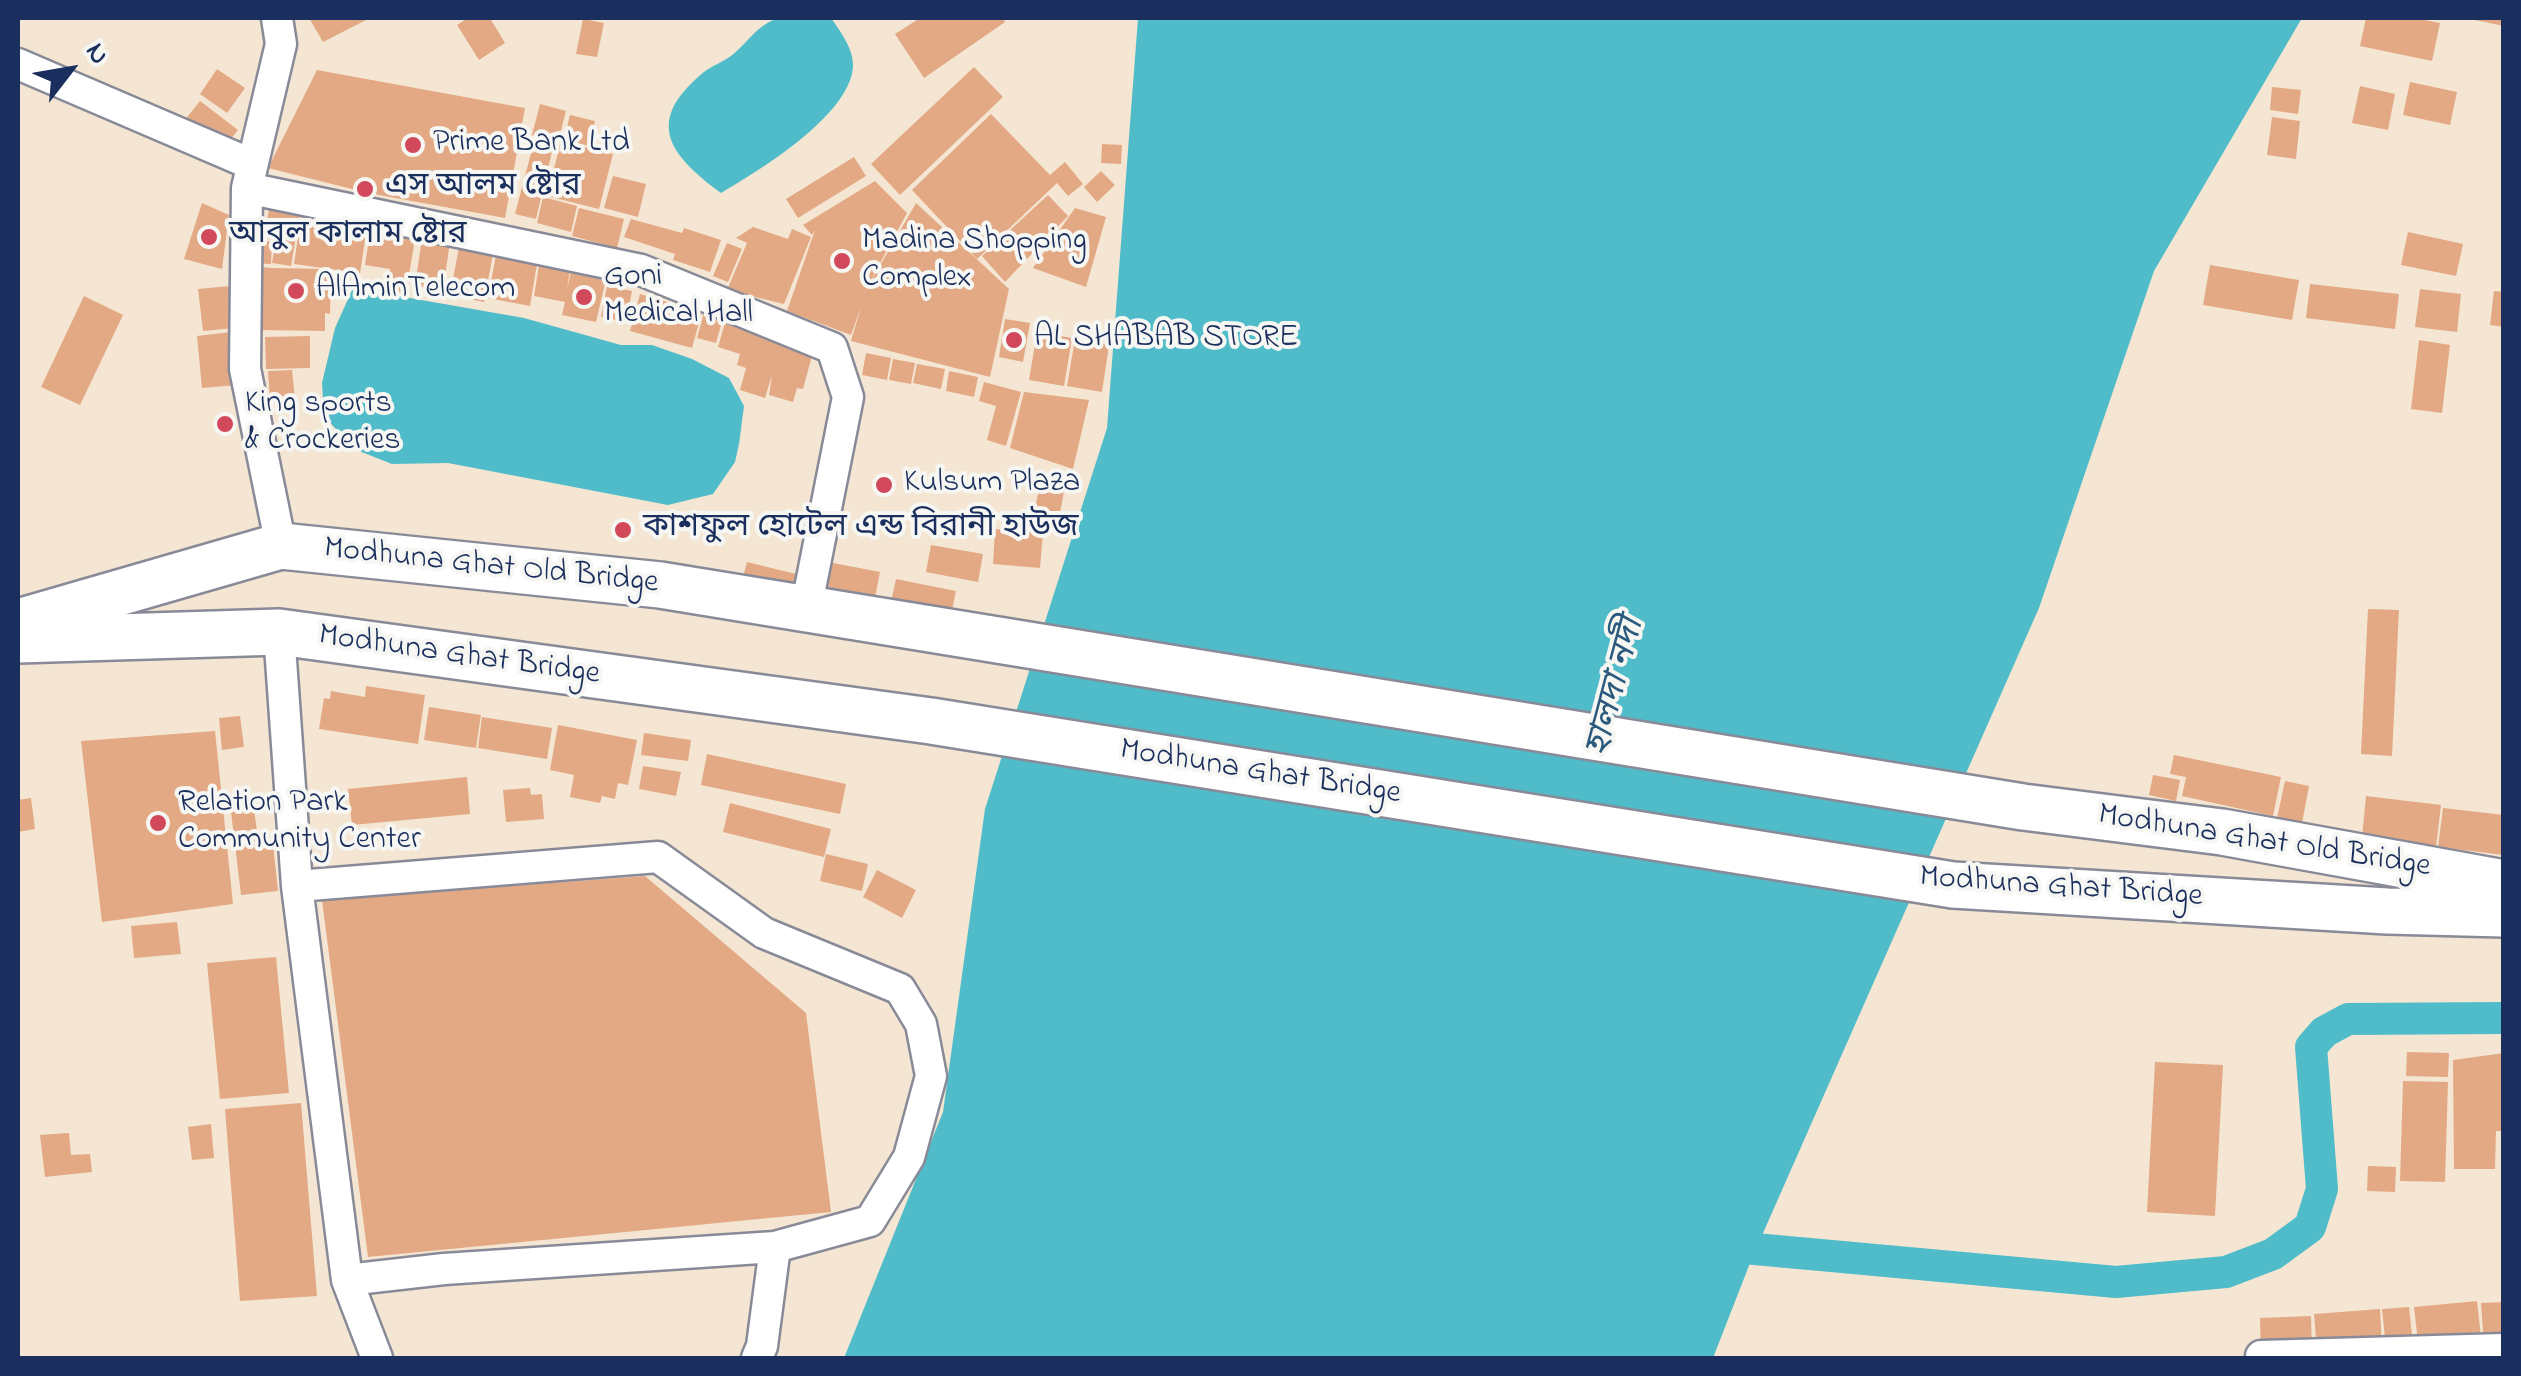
<!DOCTYPE html>
<meta charset="utf-8">
<style>
body{margin:0}
#map{position:relative;width:2521px;height:1376px;overflow:hidden;background:#f4e6d2;font-family:"Indie Flower",sans-serif}
canvas{display:block}
.frame{position:absolute;inset:0;border:20px solid #1b2f5e;pointer-events:none}
.north{position:absolute;left:20px;top:20px;width:100px;height:100px;-webkit-text-stroke:8px #f6f6f2;paint-order:stroke;rotate:59deg;font-size:28px;font-weight:700;line-height:40px;text-align:center;color:#1b2f5e}
.north::after{content:'';display:block;margin:auto;width:35px;height:45px;background:#1b2f5e;clip-path:polygon(50% 0,100% 100%,50% 72%,0 100%)}
</style>
<div id="map">
<canvas width="2521" height="1376"></canvas>
<div class="frame"></div>
<div class="north">N</div>
</div>
<script>
const ctx = document.querySelector('canvas').getContext('2d');
ctx.lineJoin = 'round';
function paint(path, color) { ctx.fillStyle = color; ctx.fill(path, 'evenodd'); }
function stroke(path, color, width, dash) { ctx.strokeStyle = color; ctx.lineWidth = width; ctx.lineCap = dash ? 'butt' : 'round'; ctx.setLineDash(dash || []); ctx.stroke(path); }
function drawText(font, color, halo, rows, align = 'center') {
  ctx.font = font + ' "Indie Flower","Noto Sans Bengali",sans-serif'; ctx.lineWidth = 8; ctx.setLineDash([]); ctx.textBaseline = 'middle'; ctx.strokeStyle = halo; ctx.fillStyle = color; for (const [text, x, y, turn = 0] of rows) {
    ctx.save(); ctx.translate(x, y); ctx.rotate((+turn || 0) * Math.PI / 180); ctx.textAlign = isNaN(turn) ? turn : align; if (halo) ctx.strokeText(text, 0, 0); ctx.fillText(text, 0, 0); ctx.restore();
  }
}
paint(new Path2D(`
 M780 18H831C840 31 854 49 853 67 849 116 760 170 721 193 668 154 644 121 704 72 713 65 723 62 731 56 748 43 758 23 780 18Z
 M1138 18H2302L2154 271 2039 608 1752 1258 1713 1358H844L943 1112 985 809 1107 428Z
 M353 288 524 318 621 345H652L692 359 729 378 744 406 739 444 735 462 713 494 668 505 448 463 392 464 354 449 324 416 322 383 335 328Z`), '#50bcca');
stroke(new Path2D(`
 M1711 1245 2116 1282 2226 1272 2273 1254 2310 1227 2322 1189 2311 1047 2324 1032 2348 1019 2504 1018`), '#50bcca', 32);
paint(new Path2D(`
 M309 18H370L323 42Z
 M468 18H490L505 43 479 60 457 25Z
 M920 18H1002L1005 22 924 78 895 34Z
 M2366 18H2415L2440 23 2432 61 2360 46Z
 M2470 18H2504V26L2470 19Z
 M583 19 604 23 597 57 576 54Z
 M974 67 1003 97 900 195 871 164Z
 M217 69 245 88 227 113 200 94Z
 M317 70 525 108 505 218 368 193 268 168Z
 M2410 82 2457 92 2450 125 2403 115Z
 M2360 86 2395 94 2388 130 2352 123Z
 M2272 87 2301 90 2298 114 2270 110Z
 M200 101 238 130 222 150 184 121Z
 M540 104 566 111 558 142 532 135Z
 M991 114 1050 175 1065 162 1083 184 1068 196 1057 183 977 259 912 190Z
 M570 115 595 121 589 146 564 139Z
 M2272 117 2300 121 2296 159 2267 155Z
 M535 138 554 143 536 219 515 214Z
 M561 141 613 154 599 209 547 196Z
 M1102 144 1122 145 1121 164 1101 163Z
 M854 157 866 176 798 218 786 199Z
 M1101 171 1115 185 1097 202 1084 187Z
 M613 176 646 184 638 217 604 208Z
 M875 181 907 213 863 295 916 203 1009 289 990 377 851 341 861 307 851 335 787 311 815 230 812 235 803 225Z
 M1048 195 1068 216 1005 282 982 256Z
 M543 197 577 206 571 232 537 223Z
 M202 203 229 215 222 269 184 259Z
 M270 203 301 208 291 266 272 263 276 240 264 238Z
 M579 208 624 219 617 248 572 236Z
 M1075 208 1106 217 1086 287 1033 268Z
 M302 210 368 220 360 274 331 269 330 314 325 313V331L260 330 261 267 271 268 270 273 271 268 330 269 294 264Z
 M631 219 682 233 684 228 721 240 710 272 673 260 675 254 624 237Z
 M371 226 416 233 406 293 386 291 390 269 365 265Z
 M753 227 788 239 792 229 811 237 784 304 727 290 747 243 736 238Z
 M2408 232 2463 244 2456 276 2401 265Z
 M422 238 450 242 443 290 415 286Z
 M253 241H272L271 264 252 263Z
 M727 243 742 249 728 282 713 276Z
 M459 247 493 254 484 302 450 295Z
 M496 255 537 264 530 306 488 298Z
 M539 265 570 270 567 289 571 272 606 279 596 322 562 315 565 302 534 296Z
 M2210 265 2299 280 2292 320 2203 305Z
 M2310 284 2399 294 2395 329 2306 318Z
 M230 286 235 328 203 331 198 289Z
 M607 286 632 291 626 322 601 317Z
 M2420 289 2461 294 2457 332 2415 327Z
 M2494 291 2504 292V327L2490 325Z
 M640 294 702 312 692 348 630 331Z
 M84 296 123 315 80 405 41 387Z
 M704 313 723 318 716 343 697 338Z
 M726 319 748 325 746 331 813 352 803 389 797 388 793 402 769 395 772 375 765 398 740 390 746 368 737 365 740 354 718 347Z
 M1005 319 1030 323 1023 362 999 357Z
 M231 332 237 385 202 388 197 336Z
 M1037 332 1072 338 1064 386 1029 380Z
 M310 336V368L266 369 265 337Z
 M1075 339 1109 345 1102 392 1067 386Z
 M2419 340 2450 345 2442 413 2411 409Z
 M866 353 891 358 887 380 862 375Z
 M893 359 915 363 911 384 889 380Z
 M917 364 945 369 941 389 913 383Z
 M292 370 295 399 270 401 268 371Z
 M949 371 978 377 974 397 946 391Z
 M984 382 1021 392 1006 446 987 440 996 406 979 401Z
 M1024 392 1089 400 1073 469 1010 448Z
 M1042 476 1066 481 1059 518 1034 512Z
 M995 529 1043 533 1040 568 993 564Z
 M931 545 983 554 978 582 926 572Z
 M747 562 796 574 791 594 742 581Z
 M828 562 880 572 873 608 821 598Z
 M896 579 956 591 951 615 891 602Z
 M2368 609 2399 610 2392 756 2361 754Z
 M366 686 425 695 418 744 319 729 324 698 330 699 331 691 365 697Z
 M429 707 481 715 476 748 424 740Z
 M240 716 244 747 222 750 219 718Z
 M482 717 552 728 547 759 478 748Z
 M558 725 637 740 628 785 618 783 615 799 602 796 600 803 570 797 574 775 550 770Z
 M215 731 233 904 102 922 81 741Z
 M644 733 691 740 688 761 641 755Z
 M707 754 846 784 840 814 701 785Z
 M2174 755 2281 777 2273 816 2182 796 2186 777 2170 774Z
 M643 766 681 772 676 796 639 789Z
 M2153 775 2180 780 2176 801 2149 795Z
 M467 777 470 814 352 825 348 789Z
 M2285 781 2309 786 2302 823 2277 818Z
 M530 788 531 795 542 794 544 819 506 822 503 790Z
 M2366 796 2441 805 2436 847 2362 838Z
 M31 798 35 829 18 832V800Z
 M730 803 831 829 824 857 723 832Z
 M2443 808 2504 815V855L2438 847Z
 M254 809 259 846 273 844 278 891 241 895 231 812Z
 M826 854 868 864 862 891 820 881Z
 M877 870 916 890 902 918 863 897Z
 M645 876 806 1013 831 1212 368 1257 322 900Z
 M177 922 181 954 134 958 131 926Z
 M276 957 289 1093 220 1099 207 963Z
 M2407 1052 2449 1053 2448 1077 2406 1076Z
 M2504 1053V1131H2496L2495 1169H2454L2453 1060Z
 M2155 1062 2223 1065 2215 1216 2147 1212Z
 M2403 1081 2448 1082 2445 1182 2400 1181Z
 M301 1103 317 1296 240 1301 225 1109Z
 M211 1124 214 1158 192 1160 188 1127Z
 M69 1133 71 1155 90 1154 92 1172 45 1177 40 1135Z
 M2368 1166 2396 1167 2395 1192 2367 1191Z
 M2477 1301 2482 1345 2419 1351 2414 1307Z
 M2504 1302V1344L2484 1346 2481 1303Z
 M2409 1307 2413 1344 2386 1347 2382 1309Z
 M2380 1309 2382 1346 2317 1350 2314 1314Z
 M2311 1316 2312 1353 2261 1354 2260 1318Z`), '#e3a985');
const street = new Path2D(`
 M277 18 281 44 247 188 245 369 281 546
 M18 64 251 164
 M247 188 641 270 832 348 848 397 806 609
 M279 632 297 886 347 1280 377 1358
 M297 886 658 857 764 933 900 989 921 1024 931 1076 909 1157 870 1221 775 1247 444 1269 347 1280
 M2261 1356 2504 1349
 M757 1358 762 1346 775 1247`);
const primary = new Path2D(`
 M18 622 281 546 660 585 2023 807 2222 832 2504 883
 M18 640 279 632 931 721 1953 885 2387 911 2504 914`);
stroke(street, '#888a98', 35);
stroke(primary, '#888a98', 50);
stroke(street, '#fff', 30);
stroke(primary, '#fff', 45);
for (const [x, y, r, color] of [
 [413,145,10,"#d1495b"],
 [365,189,10,"#d1495b"],
 [209,237,10,"#d1495b"],
 [842,261,10,"#d1495b"],
 [296,291,10,"#d1495b"],
 [584,297,10,"#d1495b"],
 [1014,340,10,"#d1495b"],
 [225,424,10,"#d1495b"],
 [884,485,10,"#d1495b"],
 [623,530,10,"#d1495b"],
 [158,823,10,"#d1495b"]
]) { const dot = new Path2D(); dot.arc(x, y, r, 0, 2 * Math.PI); ctx.fillStyle = color; ctx.fill(dot); stroke(dot, '#f6f6f2', 4); }
drawText('32px', '#1b2f5e', '#f6f6f2', [
 ["Prime Bank Ltd",433,145],
 ["এস আলম ষ্টোর",385,189],
 ["আবুল কালাম ষ্টোর",229,237],
 ["Madina Shopping",862,243],
 ["Complex",862,280],
 ["Goni",604,279],
 ["Medical Hall",604,316],
 ["AlAminTelecom",316,291],
 ["AL SHABAB STORE",1034,340],
 ["King sports",245,406],
 ["& Crockeries",245,443],
 ["Kulsum Plaza",904,485],
 ["কাশফুল হোটেল এন্ড বিরানী হাউজ",643,530],
 ["Relation Park",178,805],
 ["Community Center",178,842]
], 'left');
drawText('32px', '#1b2f5e', '#f6f6f2', [
 ["Modhuna Ghat Old Bridge",491,568,6],
 ["Modhuna Ghat Bridge",459,657,8],
 ["Modhuna Ghat Bridge",1260,774,9],
 ["Modhuna Ghat Old Bridge",2264,843,9],
 ["Modhuna Ghat Bridge",2061,889,4]
]);
drawText('italic 35px', '#2b597e', '#f6f6f2', [
 ["হালদা নদী",1618,688,-75]
]);
</script>
